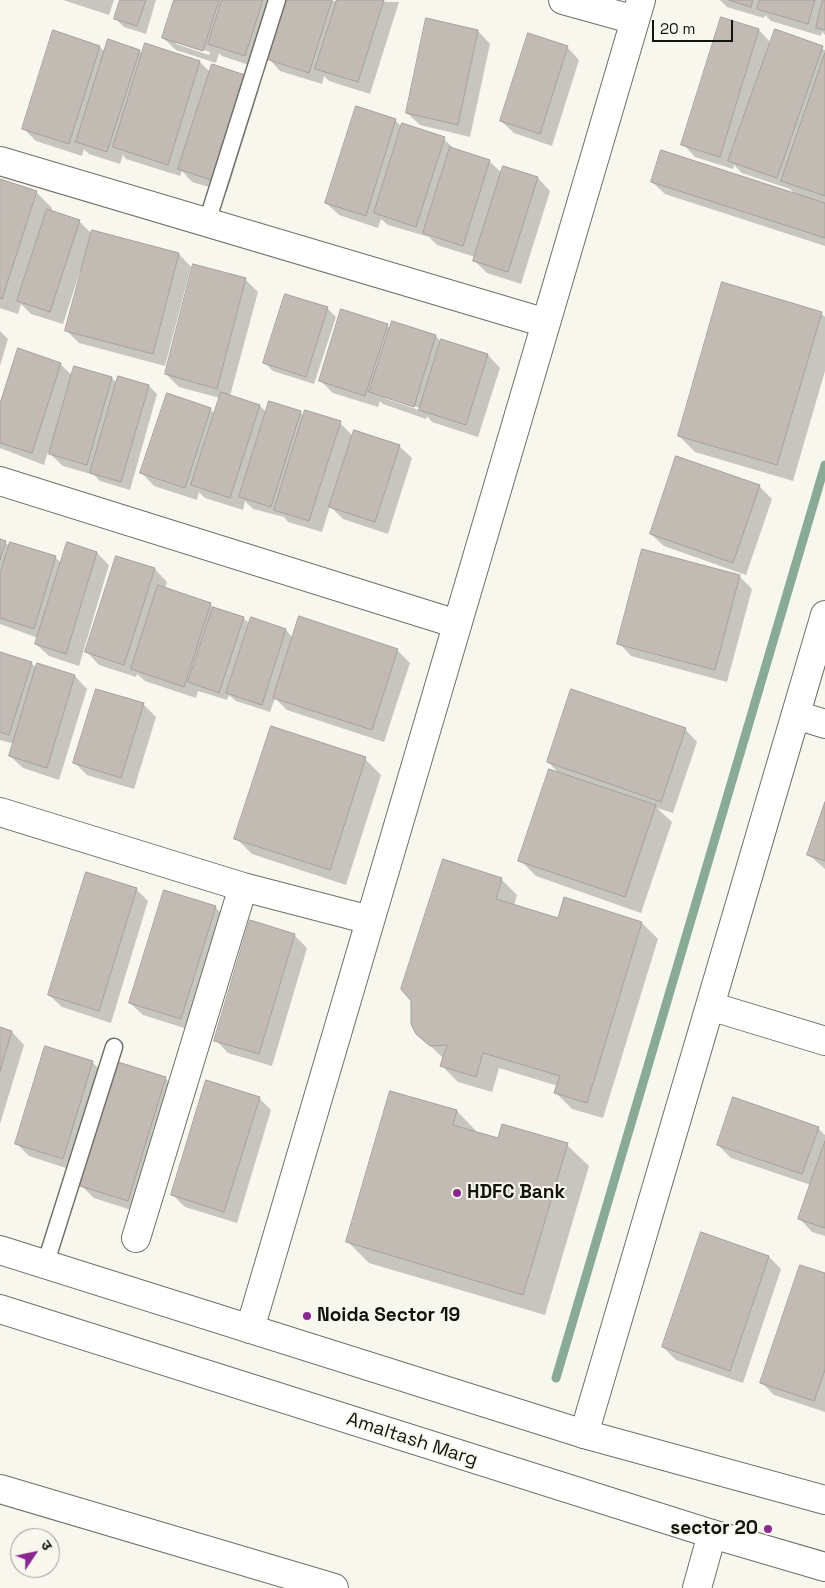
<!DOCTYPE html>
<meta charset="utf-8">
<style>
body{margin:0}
#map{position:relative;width:825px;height:1588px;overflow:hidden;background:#f8f7ee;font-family:"Space Grotesk","Noto Sans Devanagari",sans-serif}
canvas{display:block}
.north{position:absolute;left:10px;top:1528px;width:50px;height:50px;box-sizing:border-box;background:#f8f7ee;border:1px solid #9c9c95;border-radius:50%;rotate:56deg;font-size:14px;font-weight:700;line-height:20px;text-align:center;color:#131310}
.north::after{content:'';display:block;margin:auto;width:18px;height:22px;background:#8a2891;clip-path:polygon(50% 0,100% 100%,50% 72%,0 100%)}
.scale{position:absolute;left:652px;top:20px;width:81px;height:22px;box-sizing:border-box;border:2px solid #131310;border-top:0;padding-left:6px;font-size:15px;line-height:18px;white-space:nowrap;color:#131310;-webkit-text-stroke:4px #f8f7ee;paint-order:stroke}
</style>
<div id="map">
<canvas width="825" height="1588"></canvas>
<div class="north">उ</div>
<div class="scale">20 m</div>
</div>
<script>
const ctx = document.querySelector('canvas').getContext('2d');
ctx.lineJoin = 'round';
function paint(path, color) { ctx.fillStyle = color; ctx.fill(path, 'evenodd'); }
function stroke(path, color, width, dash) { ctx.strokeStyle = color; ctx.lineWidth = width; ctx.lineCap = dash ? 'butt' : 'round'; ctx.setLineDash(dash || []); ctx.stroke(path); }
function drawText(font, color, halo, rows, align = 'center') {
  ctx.font = font + ' "Space Grotesk",sans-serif'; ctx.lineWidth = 4; ctx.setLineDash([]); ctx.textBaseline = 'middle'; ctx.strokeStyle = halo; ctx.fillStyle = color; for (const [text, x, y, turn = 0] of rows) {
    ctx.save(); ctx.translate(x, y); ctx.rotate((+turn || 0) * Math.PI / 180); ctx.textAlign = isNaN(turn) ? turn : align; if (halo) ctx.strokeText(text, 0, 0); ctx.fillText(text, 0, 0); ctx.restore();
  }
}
paint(new Path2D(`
 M63 0H114L109 15Z
 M121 0H156L146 34 124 27 115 18Z
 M175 0H279L258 68 222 56 219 53 216 63 176 50 163 38ZM176 41 210 52 209 55 176 44Z
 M286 0 399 2 370 94 329 81 324 76 322 84 280 71 268 58Z
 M720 0H825V35L822 32 821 36 771 21 765 15 764 18 727 7Z
 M722 19 759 30 771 43 775 31 825 50V246L665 194 652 182 796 195 790 189 742 173 734 165 733 169 695 157 683 144Z
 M478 31 490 44 470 137 420 125 407 113Z
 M146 45 200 62 211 73 247 77 259 89 227 192 192 182 182 171 180 176 126 159 123 155 120 164 89 154 84 149 82 156 36 141 23 128 100 47 105 52 139 51 143 54Z
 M567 47 579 60 552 146 514 133 501 121Z
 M357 108 396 121 402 127 444 139 455 150 489 161 502 173 538 178 550 191 521 284 487 273 474 260 475 257 437 245 429 237 388 225 381 219 378 228 339 215 326 203Z
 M0 180 36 192 52 208 51 212 79 221 92 234 93 231 179 254 191 267 165 366 79 343 66 330 82 271H80L63 324 31 314 21 304 18 314 0 308Z
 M245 279 258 292 230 396 260 406 267 413 300 412 305 417 340 423 353 436 399 446 412 458 388 534 343 519 330 506 322 532 288 522 284 517 253 509 245 501 243 510 205 498 199 492 197 500 154 486 142 473 210 409 215 414 220 398 179 387 166 374Z
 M327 308 336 317 314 384 273 371 265 363Z
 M821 313 825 317V371L793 481 695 452 679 436Z
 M393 322 436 336 441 342 488 355 500 368 478 437 432 422 427 416 426 419 383 404 380 401 378 407 333 393 320 380 387 326 391 329ZM384 396 420 408 419 410 384 398Z
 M0 331 8 339 0 366Z
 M60 364 73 376 112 378 117 383 149 386 157 394 130 490 100 481 94 475 63 466 48 452 44 465 0 448V408Z
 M759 486 772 499 746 575 664 546 651 534Z
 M0 540 10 546 55 557 61 563 97 553 109 565 79 666 49 656 36 644 38 638 0 624Z
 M117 557 155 569 167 582 165 589 210 604 215 609 243 618 250 624 286 630 293 638 397 650 410 663 384 742 287 710 275 698 270 712 236 701 229 695 227 700 198 691 196 698 145 681 137 674 136 677 99 665 87 652Z
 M739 576 752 589 727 682 631 656 619 643Z
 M0 653 31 663 37 668 38 665 75 676 87 689 59 780 23 768 10 756 14 744 0 740Z
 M143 704 156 717 134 789 87 775 74 762Z
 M685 729 697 742 673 813 657 808 672 822 641 913 536 876 520 860 560 774 548 762Z
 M365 759 381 775 346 885 252 854 236 838Z
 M825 806V869L809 855Z
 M501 879 517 895 514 906 559 919 642 923 658 939 603 1118 572 1109 556 1093 558 1086 499 1068 492 1092 458 1082 442 1066 444 1059 417 1033Z
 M136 889 148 901 111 1023 62 1007 49 995Z
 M215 907 228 920 194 1031 143 1015 130 1003Z
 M294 935 307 948 272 1066 228 1053 216 1040Z
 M0 1029 12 1032 24 1045 0 1124Z
 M92 1062 105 1075 75 1171 29 1156 17 1144Z
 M165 1078 178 1091 140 1213 94 1198 82 1186Z
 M391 1092 457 1111 478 1133 499 1140 567 1145 589 1166 545 1315 369 1263 347 1241Z
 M259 1098 271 1110 237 1223 185 1207 173 1195Z
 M818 1128 825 1135V1236L812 1232 800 1219 811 1185 731 1158 718 1145Z
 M702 1234 769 1257 781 1269 743 1383 676 1360 663 1347Z
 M825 1274V1412L774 1395 762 1383Z`), '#0003');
stroke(new Path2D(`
 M556 1378 825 465`), '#89ab96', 9);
const building = new Path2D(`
 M120 0H146L137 26 114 19Z
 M174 0H219L203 51 162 38Z
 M222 0H263L245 56 208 44Z
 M285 0H332L309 73 266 59Z
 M337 0H384L358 82 315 69Z
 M729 0H753L751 7Z
 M760 0H815L808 24 757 9Z
 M823 0H825V30L816 28Z
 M721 17 759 29 720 157 681 145Z
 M426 18 478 30 458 125 406 113Z
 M775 29 823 46 777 178 728 161Z
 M53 30 100 46 69 144 22 129Z
 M528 33 568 46 540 134 500 121Z
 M108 39 140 50 107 152 76 142Z
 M145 43 200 61 168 165 113 147Z
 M825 53V196L781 181Z
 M212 64 248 76 214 181 178 169Z
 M356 106 396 119 366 216 325 203Z
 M402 123 445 137 416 227 374 213Z
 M450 147 490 160 463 246 423 233Z
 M661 150 825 203V238L651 182Z
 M503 166 538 177 508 272 473 261Z
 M0 179 37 191 2 299 0 298Z
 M47 209 80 220 50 312 17 301Z
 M92 230 179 253 153 354 65 331Z
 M193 264 246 278 217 389 165 374Z
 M722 282 822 312 777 465 678 436Z
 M285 294 328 307 306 377 263 363Z
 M341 309 388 324 365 396 319 381Z
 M392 321 436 335 414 407 369 392Z
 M441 339 488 354 466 425 419 410Z
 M18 348 61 363 32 453 0 443V404Z
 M74 366 112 377 87 465 49 454Z
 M118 376 149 385 121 482 90 473Z
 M221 392 260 405 230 498 191 485Z
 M167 393 211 408 185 488 140 473Z
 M269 401 301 411 271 507 239 497Z
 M305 410 341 421 309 521 274 510Z
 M354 430 400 445 375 522 329 507Z
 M676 456 760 485 733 563 650 534Z
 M0 539 6 541 0 560Z
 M10 542 56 556 34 629 0 618V574Z
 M67 542 97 552 66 654 35 644Z
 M642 549 740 575 715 670 617 644Z
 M116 556 155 568 124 665 85 652Z
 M158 585 211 603 184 687 131 669Z
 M213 607 244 617 219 693 188 682Z
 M299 616 398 649 372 730 273 698Z
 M251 617 286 629 262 705 226 693Z
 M0 652 32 662 9 735 0 732Z
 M37 663 75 675 47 768 9 756Z
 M96 689 144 703 121 778 73 763Z
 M571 689 686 728 661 802 547 762Z
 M271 726 366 757 330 870 234 839Z
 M549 769 656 805 625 897 518 861Z
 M825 802V861L807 855Z
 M443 859 502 878 496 899 558 918 564 897 642 922 587 1103 554 1093 560 1076 483 1053 476 1077 440 1066 447 1045 430 1046 416 1034 411 1024V1001L401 989Z
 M86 872 137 888 99 1011 48 995Z
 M164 890 216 906 181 1019 129 1003Z
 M250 920 295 934 259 1054 214 1041Z
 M0 1027 12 1031 0 1071Z
 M45 1046 93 1061 63 1159 15 1144Z
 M118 1062 166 1077 128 1201 80 1186Z
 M206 1080 260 1097 224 1212 171 1195Z
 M390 1091 457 1110 453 1125 498 1138 502 1124 568 1143 523 1295 346 1242Z
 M733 1097 819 1127 802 1174 717 1145Z
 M825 1141V1228L798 1219Z
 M701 1232 769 1256 730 1371 662 1347Z
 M800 1265 825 1273V1370L814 1401 760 1383Z`);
paint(building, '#c1bbb4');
stroke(building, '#a5a099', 1);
const lane = new Path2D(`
 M207 222 277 0
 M45 1265 114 1047`);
const street = new Path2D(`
 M563 0 635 20
 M0 161 546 323
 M0 481 457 624
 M796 715 825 724
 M0 812 243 887 370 920
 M710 1006 825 1041
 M136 1238 243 887
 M250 1329 641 0
 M584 1434 825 615
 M0 1489 334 1588
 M697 1588 712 1534`);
const secondary = new Path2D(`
 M0 1250 584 1434 825 1500
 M0 1309 712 1534 825 1567`);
stroke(lane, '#707068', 19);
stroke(street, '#707068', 30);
stroke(secondary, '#707068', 30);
stroke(lane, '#fff', 16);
stroke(street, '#fff', 28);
stroke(secondary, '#fff', 28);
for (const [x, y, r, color] of [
 [457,1193,5,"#8a2891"],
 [307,1316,5,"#8a2891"],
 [768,1529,5,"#8a2891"]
]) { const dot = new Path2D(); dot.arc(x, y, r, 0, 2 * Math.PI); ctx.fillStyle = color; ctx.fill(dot); stroke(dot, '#f8f7ee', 2); }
drawText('bold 19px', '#131310', '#f8f7ee', [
 ["HDFC Bank",467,1193],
 ["Noida Sector 19",317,1316],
 ["sector 20",758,1529,"right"]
], 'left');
drawText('19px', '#131310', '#f8f7ee', [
 ["Amaltash Marg",412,1440,18]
]);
</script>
